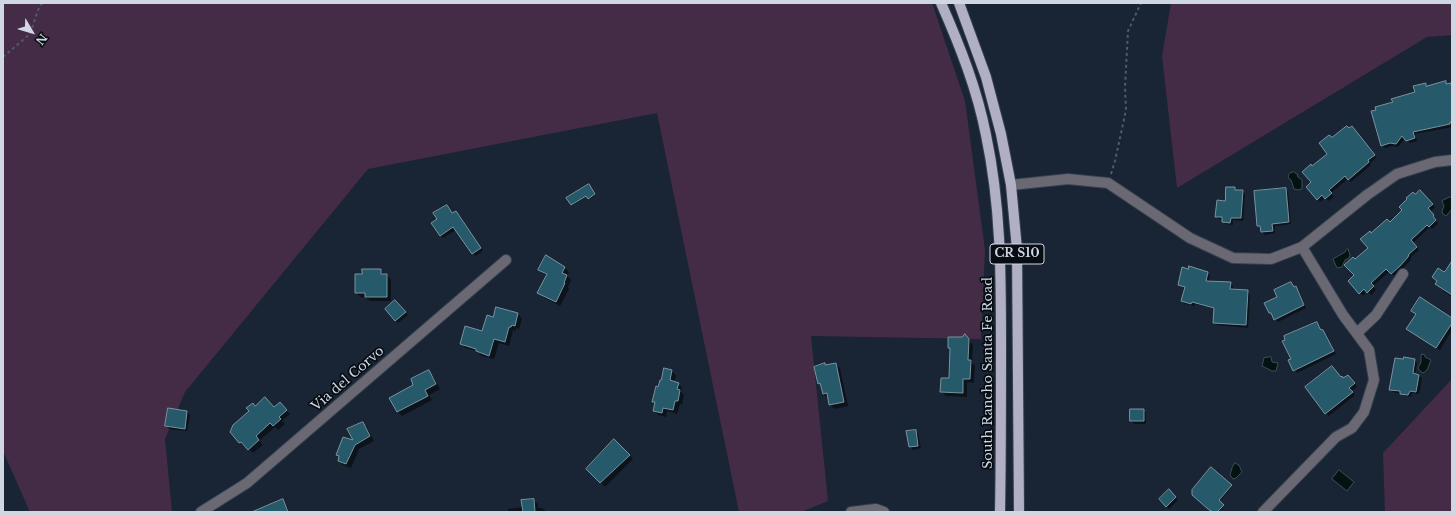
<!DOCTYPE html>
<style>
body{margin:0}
#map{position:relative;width:1455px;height:515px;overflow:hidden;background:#192434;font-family:"Libre Baskerville",serif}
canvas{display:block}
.frame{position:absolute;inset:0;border:4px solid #cfd7e2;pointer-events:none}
.north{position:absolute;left:12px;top:12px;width:40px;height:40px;-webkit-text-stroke:3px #080d14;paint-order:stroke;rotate:128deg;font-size:11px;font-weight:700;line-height:16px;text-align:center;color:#cfd7e2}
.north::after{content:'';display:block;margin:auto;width:14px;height:18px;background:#cfd7e2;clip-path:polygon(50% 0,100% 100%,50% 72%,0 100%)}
</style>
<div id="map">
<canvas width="1455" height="515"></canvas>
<div class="frame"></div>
<div class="north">N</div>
</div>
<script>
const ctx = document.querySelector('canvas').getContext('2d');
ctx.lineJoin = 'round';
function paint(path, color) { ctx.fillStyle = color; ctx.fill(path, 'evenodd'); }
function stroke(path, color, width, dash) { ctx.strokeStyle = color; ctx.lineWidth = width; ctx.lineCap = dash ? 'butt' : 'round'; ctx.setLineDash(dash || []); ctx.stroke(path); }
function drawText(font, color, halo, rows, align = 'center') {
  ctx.font = font + ' "Libre Baskerville",serif'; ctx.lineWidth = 3.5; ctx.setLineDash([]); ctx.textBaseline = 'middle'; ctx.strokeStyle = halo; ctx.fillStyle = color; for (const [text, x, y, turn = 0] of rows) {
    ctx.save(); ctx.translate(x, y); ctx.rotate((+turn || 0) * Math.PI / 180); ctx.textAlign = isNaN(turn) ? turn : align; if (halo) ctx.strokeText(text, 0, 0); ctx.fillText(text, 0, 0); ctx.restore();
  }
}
paint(new Path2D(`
 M3 3H932L965 101 985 250 981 339 811 336 828 501 801 512H739L657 113 368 169 185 392 165 439 172 512H30L3 451Z
 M1171 3H1452V35L1427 37 1177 188 1162 56Z
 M1452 379V512H1385L1383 453Z`), '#442c47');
const water = new Path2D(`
 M1294 172 1297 174 1298 177 1302 180V189L1298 190 1294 189 1291 180 1289 179 1288 176 1290 173Z
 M1450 197H1452V209L1446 216 1443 214 1442 211 1444 206 1442 201Z
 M1348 249 1350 255 1349 258 1345 260 1342 267 1337 268 1333 259 1345 252 1346 250Z
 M1422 354 1425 355V357L1431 360 1427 370 1423 373 1420 371 1418 368 1421 362V357Z
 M1271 357 1272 362 1278 363 1276 371H1272L1262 366 1264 358Z
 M1235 463 1239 465 1242 472 1236 478 1233 479 1230 475 1232 468Z
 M1339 470 1354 482 1347 491 1332 479Z`);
paint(water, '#021312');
stroke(water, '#404e50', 1);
paint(new Path2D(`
 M1445 82 1447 85 1452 84V127L1415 134 1417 141 1410 143 1405 138 1398 147 1393 146 1385 148 1382 145 1394 103 1416 93 1426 84 1428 86Z
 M1349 129 1354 130 1376 158 1370 163 1371 165 1351 182 1348 179 1331 193 1334 197 1329 201 1325 198 1320 202 1318 199 1313 182 1312 168 1329 154 1332 138Z
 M590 186 595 196 589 199 587 196 573 205 572 204Z
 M1235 188 1237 191H1243L1245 194 1243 221 1233 220V225L1225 224 1223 221V220L1219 219 1216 217Z
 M1285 189 1288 192 1291 224 1275 226V233L1265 235 1258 225Z
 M1420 191 1435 207 1430 212 1436 219 1435 220 1438 224 1432 229 1430 227 1413 243 1419 250 1411 257V260L1402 269 1394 276 1390 271 1373 286 1376 290 1371 295 1367 291 1363 296 1349 281 1355 276V260L1369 248 1371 234 1390 223 1404 210Z
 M447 206 453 214 456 212 459 215 483 251 475 256 456 230 443 238 440 235 438 219Z
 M1452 262V297L1443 291 1444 273Z
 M565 268 569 272 567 276 571 280 568 287 569 289 560 306 543 297 539 293 547 276 540 270Z
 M380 270 385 275H387L391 280V301H370L365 297H360L356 292Z
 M1207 273 1210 276 1209 282 1230 283 1233 286V290L1247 291 1250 294 1248 328 1217 325 1214 323 1215 309 1195 304 1194 306 1185 304 1182 301 1185 288 1182 287 1179 285Z
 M1291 283 1295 288 1296 287 1299 290 1306 308 1278 322 1270 313 1279 297Z
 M395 301 408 315 398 323 396 320Z
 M497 308 518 314 522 319 519 329 516 328V331L513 330 509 346 499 343 494 359 481 356 477 351 465 348 461 343 482 332 493 319Z
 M1415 313 1452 319V330L1440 350 1410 331 1417 315Z
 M1316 323 1321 330 1326 334 1336 354 1297 373 1289 360 1292 359Z
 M965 335 973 345 972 363 975 366 974 383 967 382V397L946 396 942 392 950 379 951 350 949 347Z
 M1414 360 1417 363 1415 375 1419 376 1422 378 1419 394 1412 393 1411 397 1393 392 1390 389Z
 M825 364 826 366 835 364 840 368 848 406 834 409 830 404 829 398 823 394 822 386 819 383Z
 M664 370 672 371 676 376 674 383H678L682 388 681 392 684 395 682 405 680 404 677 414 667 411 666 417 658 415 654 410 655 403 653 401 661 381Z
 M428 371 433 376 440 389 429 395 432 400 402 416 397 411 415 385Z
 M1351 379 1357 387 1351 391 1355 395 1329 416 1326 413 1343 380Z
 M256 407 284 408 290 414 282 421 285 424 278 430 275 427 259 441 263 445 253 453 245 445 244 447 240 442Z
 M169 409 187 412 190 415 187 431 169 429 166 426Z
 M1143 410 1146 413V424H1134L1131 421Z
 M363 423 367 427 374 441 359 449 351 468 343 465 339 461 340 457 338 455 355 441Z
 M915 431 918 433 921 448 913 450 910 447Z
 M614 440 633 459 605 487 588 469Z
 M1212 468 1232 487 1219 502 1224 506 1219 512H1214Z
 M1169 491 1178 500 1169 509 1160 499Z
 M283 500 285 503 289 512H267Z
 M533 500 538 504V508H542L547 512H508V509L523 507Z`), '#0007');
const building = new Path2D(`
 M1446 81V84L1451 83 1452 90V122H1450V124L1413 132 1415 138 1406 141 1402 136 1396 144 1390 143 1381 146 1371 111 1376 110 1375 107 1393 102 1391 99 1415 92 1413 86 1426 83V86Z
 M1347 126 1349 128 1352 126 1375 155 1368 160 1369 162 1348 180 1345 176 1329 190 1332 193 1325 199 1322 195 1317 200 1306 187 1311 182 1302 172 1311 164 1312 166 1327 154 1319 143 1329 135 1332 137Z
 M589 184 595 194 588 199 586 196 571 205 566 198Z
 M1226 187H1235V190H1243L1241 218H1231L1230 223 1222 222V217H1215L1217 200 1225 201Z
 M1286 188 1289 222 1272 224 1273 231 1261 232 1260 226H1257L1254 191Z
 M1420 190 1433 204 1428 208 1434 215 1433 216 1436 220 1429 227 1427 225 1411 240 1417 247 1409 254 1408 257 1400 266 1391 274 1386 269 1371 283 1374 286 1367 293 1364 289 1359 294 1348 281 1354 275 1344 265 1353 257 1355 259 1368 248 1360 239 1370 231 1371 233 1387 219 1390 222 1402 210 1399 207 1407 199 1406 198 1413 192 1415 194Z
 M447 205 452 213 456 211 481 248 472 254 453 227 440 236 431 223 437 219 433 213Z
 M546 255 565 267 562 273 567 275 564 283H565L556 302 537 293 547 274 538 270Z
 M1452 261V295L1435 284 1437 281 1432 277 1438 268 1444 272 1446 270Z
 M1189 266 1208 272 1206 281 1231 282 1230 289 1248 290 1246 325 1213 323 1214 308 1192 302 1191 304 1181 301 1185 287 1178 285 1182 267 1188 269Z
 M362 269H381V274H387V297H365V293H355V274H362Z
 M1291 282 1294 287 1296 286 1304 305 1274 320 1271 313H1269L1264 303 1277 297 1274 290Z
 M1420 297 1452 318V323L1436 348 1406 329 1416 314 1411 311Z
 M395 300 406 312 395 321 385 309Z
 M496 307 518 313 515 326 512 325 511 327H509L505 342 494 339 489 356 476 351V349L460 344 465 326 482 331 487 315 493 317Z
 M1317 322 1320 329 1323 330 1334 351 1293 371 1288 360 1291 359 1282 341 1285 340 1284 336Z
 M965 334 969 339 968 360H971L970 379H963V393L940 392 941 378H949L950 348H948V337H962Z
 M1404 357 1415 359 1413 373 1419 375 1416 392 1410 391 1408 395 1400 394V391L1389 390 1395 358 1403 359Z
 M825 363V365L836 363 844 402 829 405 827 393 823 394 820 383 818 384 814 367Z
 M1332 366 1341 377 1342 376 1343 378 1348 375 1355 383 1349 388 1353 392 1325 414 1305 387Z
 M664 368 672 370 670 380 679 383 677 389 680 390 678 401H675L673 410 663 408 662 413 653 411 655 402H652L656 386 658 387 660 380H661Z
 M429 370 436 384 425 390 428 396 397 412 389 398 413 385 411 379Z
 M265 397 274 407 280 402 287 410 279 417 281 419 273 426 270 423 256 436 259 440 248 450 241 442 239 443 230 432 233 425 249 411 246 408 253 403 255 406Z
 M168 408 187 411 185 429 165 426Z
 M1130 409H1144V421H1130Z
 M363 422 370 436 355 445 346 464 338 461 339 456 336 455 343 437 353 440 347 429Z
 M916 430 918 446 909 447 906 431Z
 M614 439 630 455 600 483 586 469Z
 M1211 467 1232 485 1219 500 1224 505 1217 512H1213L1208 509 1192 495V490Z
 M1169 489 1176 497 1166 507 1159 499Z
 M283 499 288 512H252Z
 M534 499 535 512H523L521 500Z`);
paint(building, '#265a6b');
stroke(building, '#79939e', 1);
const minor = new Path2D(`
 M1011 185 1068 179 1108 183 1190 238 1233 258 1271 259 1302 247 1367 195 1397 174 1435 162 1452 160
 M1357 333 1376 315 1403 274
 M201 512 247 483 506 260
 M851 512 876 509 884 512
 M1263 512 1336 437 1352 428 1364 412 1374 380 1369 350 1343 315 1302 247`);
const major = new Path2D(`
 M941 3C960 46 977 89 986 135 1001 206 1001 273 1001 346 1001 401 1001 457 1000 512
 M959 3 986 77 1001 134 1011 185 1017 249 1019 512`);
stroke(minor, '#364150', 12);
stroke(major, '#364150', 12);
stroke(new Path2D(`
 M3 57 30 34 38 10 42 3
 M1111 174 1115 161 1126 110 1125 87 1128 31 1141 3`), '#505a68', 2, [3, 3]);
stroke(minor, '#6a6973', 10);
stroke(major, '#b1afc3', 10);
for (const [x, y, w] of [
 [1017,254,54]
]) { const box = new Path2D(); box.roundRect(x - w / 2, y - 10, w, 20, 3); ctx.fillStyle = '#080d14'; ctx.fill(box); stroke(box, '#cfd7e2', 1); }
drawText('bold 12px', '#cfd7e2', null, [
 ["CR S10",1017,254]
]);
drawText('13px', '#cfd7e2', '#080d14', [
 ["South Rancho Santa Fe Road",988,373,-90],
 ["Via del Corvo",348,379,-41]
]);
</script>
